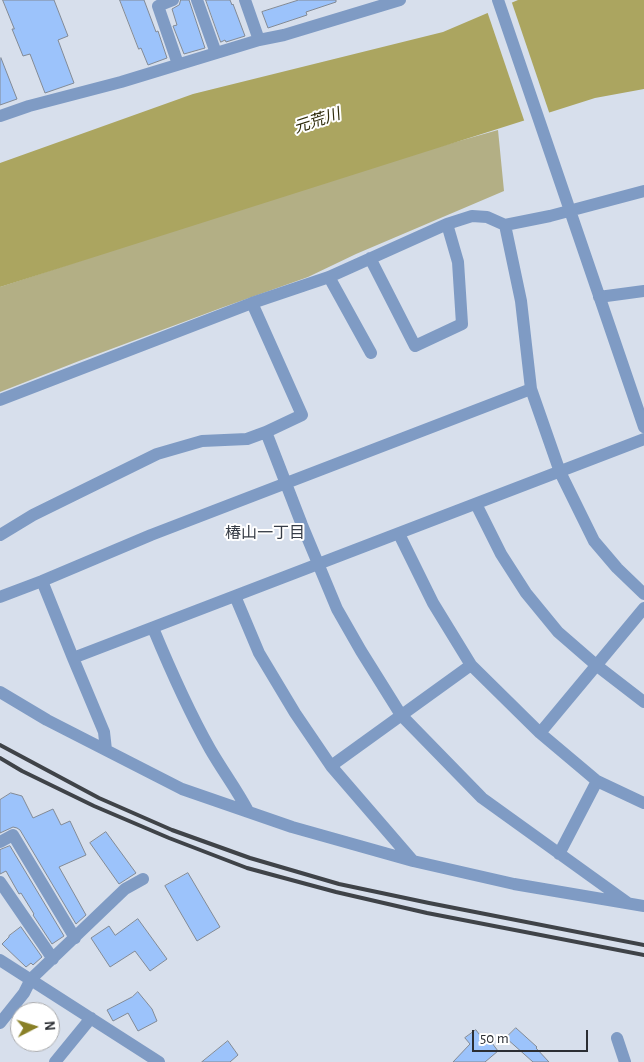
<!DOCTYPE html>
<meta charset="utf-8">
<style>
body{margin:0}
#map{position:relative;width:644px;height:1062px;overflow:hidden;background:#d7dfec;font-family:"Alegreya Sans",sans-serif}
canvas{display:block}
.north{position:absolute;left:10px;top:1002px;width:50px;height:50px;box-sizing:border-box;background:#fff;border:1px solid #aaabad;border-radius:50%;rotate:85deg;font-size:14px;font-weight:700;line-height:20px;text-align:center;color:#2b2e33}
.north::after{content:'';display:block;margin:auto;width:18px;height:22px;background:#898027;clip-path:polygon(50% 0,100% 100%,50% 72%,0 100%)}
.scale{position:absolute;left:472px;top:1030px;width:116px;height:22px;box-sizing:border-box;border:2px solid #2b2e33;border-top:0;padding-left:6px;font-size:15px;line-height:18px;white-space:nowrap;color:#2b2e33;-webkit-text-stroke:4px #fff;paint-order:stroke}
</style>
<div id="map">
<canvas width="644" height="1062"></canvas>
<div class="north">N</div>
<div class="scale">50 m</div>
</div>
<script>
const ctx = document.querySelector('canvas').getContext('2d');
ctx.lineJoin = 'round';
function paint(path, color) { ctx.fillStyle = color; ctx.fill(path, 'evenodd'); }
function stroke(path, color, width, dash) { ctx.strokeStyle = color; ctx.lineWidth = width; ctx.lineCap = dash ? 'butt' : 'round'; ctx.setLineDash(dash || []); ctx.stroke(path); }
function drawText(font, color, halo, rows, align = 'center') {
  ctx.font = font + ' "Alegreya Sans","Noto Sans JP",sans-serif'; ctx.lineWidth = 4; ctx.setLineDash([]); ctx.textBaseline = 'middle'; ctx.strokeStyle = halo; ctx.fillStyle = color; for (const [text, x, y, turn = 0] of rows) {
    ctx.save(); ctx.translate(x, y); ctx.rotate((+turn || 0) * Math.PI / 180); ctx.textAlign = isNaN(turn) ? turn : align; if (halo) ctx.strokeText(text, 0, 0); ctx.fillText(text, 0, 0); ctx.restore();
  }
}
paint(new Path2D(`
 M498 130 504 191 356 254 308 277 221 308 79 361 0 392V287L364 168Z`), '#b3af85');
paint(new Path2D(`
 M518 0H644V89L595 98 0 287V163L193 94 443 32Z`), '#aba560');
paint(new Path2D(`
 M511 0 550 115 525 123 487 11Z`), '#d7dfec');
const building = new Path2D(`
 M3 0H54L68 36 58 40 74 83 45 93 30 54 23 56 12 29H14Z
 M120 0H144L156 32 158 31 167 58 148 65 141 48 139 49Z
 M181 0H189L205 48 184 54 173 26 177 25 172 9 179 5Z
 M206 0H230L232 5 233 4 245 36 226 42 225 40 221 42Z
 M299 0H336V2L306 12 307 15 268 28 262 12Z
 M1 58 17 99 0 105V59Z
 M11 793 22 796 33 818 53 809 61 825 70 821 86 855 59 867 86 915 76 924 20 830 17 828 13 827 0 833V800Z
 M106 832 136 873 119 884 90 843Z
 M10 846 64 936 52 944 33 915 34 914 21 893 19 894 6 871 0 874V850Z
 M188 873 220 927 197 941 165 886Z
 M138 919 167 959 150 971 135 951 110 967 91 938 109 926 115 935Z
 M21 927 42 957 33 965 31 963 26 967 2 944 9 937V936Z
 M138 992 152 1009 157 1021 138 1031 128 1013 113 1021 107 1010 132 997Z
 M516 1028 537 1047 536 1048 549 1062H533L506 1038Z
 M476 1030 482 1038 486 1035 498 1051 485 1062H453L470 1044 465 1038Z
 M228 1041 238 1055 230 1062H202Z`);
paint(building, '#9cc3fb');
stroke(building, '#828a95', 1);
stroke(new Path2D(`
 M173 0 158 6 178 64
 M197 0 216 53
 M245 0 259 40
 M498 0 644 427
 M0 116 29 106 121 82 259 40 284 35 400 0
 M505 225 521 301 531 389 560 472 594 541 617 568 644 594
 M370 258 415 346 462 324 458 262 447 224
 M329 277 371 353
 M599 297 644 291
 M252 303 302 415 266 432 302 525 337 609 361 651 401 715 482 798 628 903
 M0 400 252 303 329 277 447 224 472 216 487 217 505 225 550 216 644 191
 M476 504 501 554 526 593 558 632 596 665 644 702
 M399 534 433 603 471 665 540 733 597 781 644 803
 M0 535 33 515 157 454 202 441 247 439 266 432
 M42 581 73 658 104 732 106 750
 M235 596 259 653 295 713 331 766 413 861
 M0 597 42 581 151 535 531 389
 M153 628C170 669 188 710 210 749 222 770 237 790 248 811
 M73 658 644 439
 M0 692 47 720 182 789 292 827 413 861 514 884 644 906
 M540 733 644 608
 M331 766 471 665
 M0 842 13 835 75 938
 M559 854 597 781
 M0 882 53 959
 M0 960 159 1062
 M0 1023 24 993 31 979 125 889 143 879
 M617 1038 625 1062
 M55 1062 91 1018`), '#7f9bc4', 12);
stroke(new Path2D(`
 M0 745 99 798 172 830 250 858 339 884 429 903 644 945
 M0 758 22 771 94 806 169 838 247 868 336 892 427 913 644 955`), '#3f4348', 4);
drawText('italic 16px', '#312e0e', '#fff', [
 ["元荒川",317,121,-18]
]);
drawText('16px', '#363c46', '#fff', [
 ["椿山一丁目",265,533]
]);
</script>
